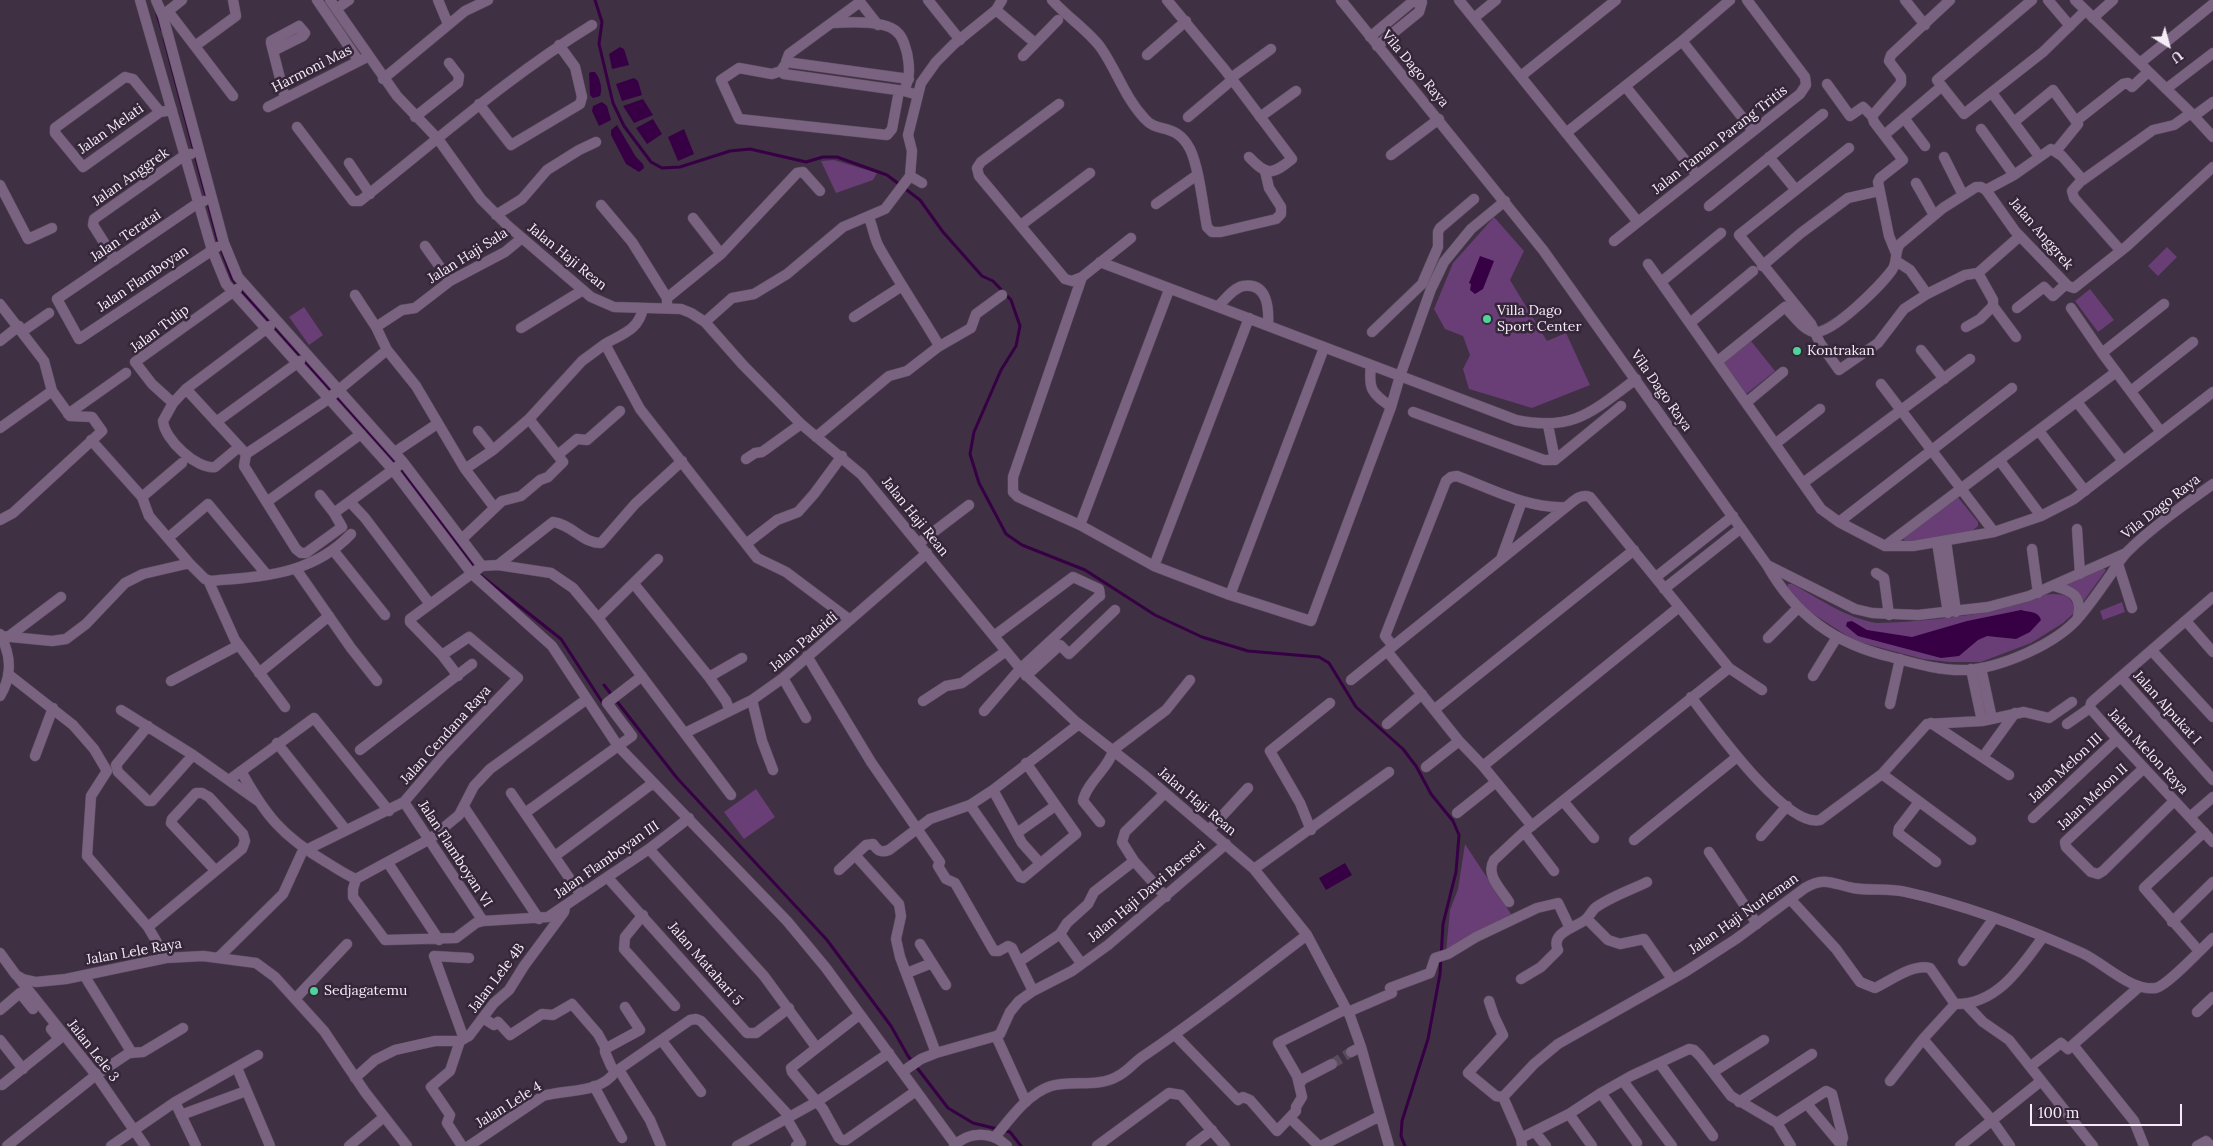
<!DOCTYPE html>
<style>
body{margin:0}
#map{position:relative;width:2213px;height:1146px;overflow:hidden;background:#3f3043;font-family:Lora,serif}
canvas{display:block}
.north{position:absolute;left:2143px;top:20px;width:50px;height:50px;-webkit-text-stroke:4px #352639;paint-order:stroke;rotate:143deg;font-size:14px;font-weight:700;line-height:20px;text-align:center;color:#f6ecf8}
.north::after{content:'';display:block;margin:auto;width:18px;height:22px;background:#f6ecf8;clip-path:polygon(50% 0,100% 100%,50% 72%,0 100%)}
.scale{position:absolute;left:2030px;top:1104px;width:152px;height:22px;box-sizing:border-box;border:2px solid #f6ecf8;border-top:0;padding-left:6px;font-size:15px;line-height:18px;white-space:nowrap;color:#f6ecf8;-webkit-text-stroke:4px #352639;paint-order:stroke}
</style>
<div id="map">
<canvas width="2213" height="1146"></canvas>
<div class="north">U</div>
<div class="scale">100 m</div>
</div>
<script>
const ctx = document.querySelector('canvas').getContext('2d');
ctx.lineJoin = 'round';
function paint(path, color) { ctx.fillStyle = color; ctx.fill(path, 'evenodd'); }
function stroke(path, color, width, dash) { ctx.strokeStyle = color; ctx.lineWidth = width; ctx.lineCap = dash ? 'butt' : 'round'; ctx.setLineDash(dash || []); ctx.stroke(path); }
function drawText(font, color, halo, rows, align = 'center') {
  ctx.font = font + ' Lora,serif'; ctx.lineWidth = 5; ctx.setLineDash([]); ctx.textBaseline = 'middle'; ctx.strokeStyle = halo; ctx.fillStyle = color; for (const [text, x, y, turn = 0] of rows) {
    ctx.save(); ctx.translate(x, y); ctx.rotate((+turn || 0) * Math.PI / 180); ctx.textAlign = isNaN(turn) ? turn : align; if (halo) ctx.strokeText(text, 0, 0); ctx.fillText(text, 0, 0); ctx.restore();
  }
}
paint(new Path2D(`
 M834 160 877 173 873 180 836 193 821 161Z
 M1494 217 1524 251 1510 280 1547 341 1566 333 1590 385 1532 408 1469 389 1463 369 1470 355 1463 336 1445 329 1434 309 1453 263Z
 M2167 247 2177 257 2158 276 2148 266Z
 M2090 289 2114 320 2098 332 2075 301Z
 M304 307 323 335 309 345 289 317Z
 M1751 341 1775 371 1745 395 1722 362Z
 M1957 496 1978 522V526L1972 531 1909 543 1904 540 1903 535Z
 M2102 567 2106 570 2083 602 2066 585Z
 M1788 584H1792C1820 599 1846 618 1877 623 1915 622 1955 618 1992 611 2016 606 2038 590 2063 595 2072 597 2074 605 2074 613L2063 623 2031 643 1981 662H1950L1923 659 1855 641 1807 610 1787 590Z
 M2122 602 2125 612 2103 620 2100 611Z
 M756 789 775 817 744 839 724 812Z
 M1465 844 1513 917 1446 952 1450 910 1458 889Z`), '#693d75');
paint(new Path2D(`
 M620 47 624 49 629 65 612 69 609 54Z
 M591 72H595C600 78 603 89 600 96L593 98 590 95 589 73Z
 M634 78 638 81 642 95 622 101 616 84Z
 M643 99 653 115 634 123 623 106Z
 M602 102 607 106 611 120 599 126 592 111 593 106Z
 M653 119 662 134 647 144 636 128Z
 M617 125 636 157 643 164 644 168 639 172 626 164 611 135V130Z
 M684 129 694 154 678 161 668 137Z
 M1480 256 1494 261 1483 289 1475 294 1470 290 1471 284 1469 283Z
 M2021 610C2028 612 2039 611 2041 620L2030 632 2016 639 1987 636 1978 640 1959 656 1941 658 1858 636 1846 626 1847 622 1852 621 1867 630 1912 637 1967 621Z
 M1345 863 1352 875 1326 890 1319 878Z`), '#370044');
stroke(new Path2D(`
 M595 0 602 22 599 44 613 103 624 126 651 162 662 168 680 167 730 151 750 149 806 162 823 157H837L887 175 920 200 943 232 982 276 993 281 1011 300 1020 326 1016 346 1001 370 974 432 970 454 979 483 1006 534 1022 545 1085 570 1155 615 1202 637 1248 651 1319 657 1329 663 1356 707 1403 749 1416 766 1431 794 1453 821 1459 835 1456 872 1443 924 1440 974 1428 1039 1402 1121 1401 1136 1405 1146
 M157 14 162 30
 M164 38 218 241 232 278 241 290 401 469 475 569
 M479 574 561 639 604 705
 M604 685 677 778 827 940 891 1026 908 1056 948 1108 973 1123 1010 1132 1021 1146`), '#370044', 3);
stroke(new Path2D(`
 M1332 1064 1351 1052`), '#5a4c5e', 10, [10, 5]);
const minor = new Path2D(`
 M140 0 212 250 226 284 393 470 472 574 552 646 618 746 787 921 826 968 955 1144
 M156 0 163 16 224 243 238 277 403 462 482 566
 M317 0 358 60
 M330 0 397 96 438 139 481 199 507 225 591 297 614 307 681 309 691 313 705 322 743 365 801 424 862 475 1024 673 1075 721 1144 775 1254 869 1307 935 1350 1016 1361 1047 1389 1146
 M438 0 448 24
 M928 0 960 40
 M1052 0C1066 16 1090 32 1101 48 1117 71 1125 98 1145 119 1158 134 1176 122 1190 149 1199 167 1203 206 1207 227L1212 232H1221L1276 219 1281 214V207L1269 188 1265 171
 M1167 0 1225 70 1292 159C1272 175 1267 176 1249 157
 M1341 0 1543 250 1767 565 1855 609 1872 613 1918 615 1988 607 2029 596 2126 553
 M1459 0 1638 222
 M1905 0 1925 25
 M2032 0 1937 80 1964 114 2043 52 2085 11
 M2048 0 2070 26
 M2075 0 2191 113 2213 137
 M336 9 349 0
 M996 10 1035 43
 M168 11 233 96
 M163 15 182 0
 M1474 18 1496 0
 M2093 18 2113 0
 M832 23C847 22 886 20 897 32 903 37 905 46 907 53 910 68 910 77 904 91L918 95
 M878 25 860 2 789 54 786 62 909 79
 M1370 37 1412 2H1422L1419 12 1377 46
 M1682 41 1753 131
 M195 46 236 16 233 0
 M273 51 303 36 305 33 299 26 271 41V43L285 98
 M1147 55 1186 21
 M1023 56 1058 20
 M2140 63 2213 4
 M784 66 781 71 784 74 904 91
 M781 71 772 74 739 68 721 80 739 119 887 135 892 129 899 91
 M1521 76 1616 0
 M1231 78 1271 49
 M383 79 465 11 488 0
 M1827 84 1850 116 1863 107 1872 116
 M1625 86 1697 175
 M2166 89 2213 53
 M1995 97 2039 156
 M479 104 511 145 580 104 582 97 575 67 559 45
 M1059 104 981 162 977 168 979 176 1065 279 1072 281 1082 277 1131 238
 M268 107 369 56
 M160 112 133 79 125 77 55 128V133L83 167 160 112 172 110
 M2194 116 2213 102
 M415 117 458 83 459 76 449 63
 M1188 117 1232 80
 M1260 117 1296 91
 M1904 118 1925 146
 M2076 121 2123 84 2128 83 2132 87 2148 72
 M2014 122 2053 90 2078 124 2056 151
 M297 127 353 201H360C436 141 509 76 592 25
 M1981 129 2014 175
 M1889 131 1942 86
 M1566 133 1682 41 1730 0
 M1849 148 1739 235 1811 324 1820 343 1839 370 1878 343 1904 309 1927 294
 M1391 155 1439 119
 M1769 157 1796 190
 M1944 157 1963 195
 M349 163 370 194
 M910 176 922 183
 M1916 183 1934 215
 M0 185 28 239 52 228
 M1986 190 2014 175 2051 149 2062 156 2083 180
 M204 201 198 203 57 299 79 339 217 247
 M1156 204 1197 175
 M601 205 632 242 667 298
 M1709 206 1823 114
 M496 215 522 199 547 170 579 150 596 142
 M693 218 721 254
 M1021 225 1090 173
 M1614 241 1800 94 1806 85 1805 77 1747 0
 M425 246 450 281
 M2121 251 2074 198 2072 191 2080 182 2153 130 2174 125 2191 113
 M1896 253 1889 236 1878 182 1880 178 1903 160 1874 122 1872 116 1901 83V77L1889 61 1891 55 1950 0
 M115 260 93 225 94 219 185 155 191 154
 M1896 261 1910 270 1927 294 1965 275 1978 273 2020 236
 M1100 262 1516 420C1573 432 1592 412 1636 379
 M1648 264 1821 509 1839 522 1885 546H1913L1994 532 2041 516 2074 499 2213 392
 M1762 266 1801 233 1848 198 1879 191
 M1082 277 1013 477V492L1018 497 1080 525 1154 566 1230 595 1311 621 1391 407 1400 376 1431 289 1444 262 1471 229 1505 201
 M1661 282 1721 233
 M355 295 376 327 387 350 416 386 465 469 494 507
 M0 304 44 361 52 391 70 416 92 417 102 431 13 513 0 520
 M1218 306C1225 300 1233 288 1243 286 1268 282 1269 309 1268 326
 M1993 306 2016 337
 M667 307V298L721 254 797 173 803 172 820 191
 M643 308C639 330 622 334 605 344L640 409 757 558 786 572 850 620
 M2017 308 2044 287 2053 296 2066 284
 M2071 308 2102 353 2161 432
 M854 317 902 286
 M705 322 732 298 754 294 787 274 843 227 885 209 910 176 912 151 908 135 921 83 936 62 954 44 996 10 1002 0
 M1690 323 1753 271
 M376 327 402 310 415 308 450 281 505 252 522 238
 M1966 327 1980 319 1993 306V300L1978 273
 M521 328 583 290
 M23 331 49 313
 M1372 332 1422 284 1438 247V232L1440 228 1474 199
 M0 341 19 326
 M938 347 971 328 976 314 1002 295
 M1921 350 1944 379
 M2102 353 2164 304
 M1718 361 1785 307C1793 315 1803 330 1814 332 1832 335 1882 284 1892 270 1898 262 1894 252 1900 244L1943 208 1976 187H1981L1986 190 2015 231 2068 286 2074 288 2127 246 2213 167
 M1371 365C1368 390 1372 393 1391 407
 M1881 384 1994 532
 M186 389 246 454 244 466 296 549 301 553H306L342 527 334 513 320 495
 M2131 391 2193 342
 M1747 402 1783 372
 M2077 402 2123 461
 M173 403 152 384 135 362 237 289
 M1413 412 1544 460H1555L1621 406
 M68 414 126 373
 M216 422 300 361
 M1548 425 1555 460
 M0 428 52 391
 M478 431 493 450 529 419 582 361 605 344
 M2039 431 2085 491
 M816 437 889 376 907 371 938 347 937 342C918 310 897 279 879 247 874 238 873 227 869 218
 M91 440 142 497 149 516 190 564
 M1775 444 1820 409
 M239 447 215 467C197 470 164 439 163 421L173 403 186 389 270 326
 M395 452 437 424
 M246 454 324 402 387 350
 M559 454 577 439 587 440 620 411
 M746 459 755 453 762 452 801 424
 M2000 461 2041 516
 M465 469 493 450
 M1803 483 1970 359
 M142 497 182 463
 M268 501 361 434
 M350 502 365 518 430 604
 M334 513 398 466
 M1839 522 2012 388
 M1080 525 1169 290
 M2077 529 2080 574
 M168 538 208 504 267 575
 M463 538 502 501 521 496 540 480 548 477 563 462 529 419
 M1946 541 1956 612
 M1937 542 1948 613
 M919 543 969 505
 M746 544 777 520 798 512 814 494 842 456
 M1885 546 2116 372
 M2032 549 2038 593
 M333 550 385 615
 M1501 559 1522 501
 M2118 564 2132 608
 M498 565 553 522C571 524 584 544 601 543L635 504 682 461
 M1767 565C1795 615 1835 644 1891 657 1914 663 1940 671 1965 670 2001 668 2057 644 2080 616 2090 604 2100 590 2109 577 2115 569 2120 559 2127 552 2151 528 2185 504 2213 484
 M1154 566 1249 318
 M296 569 351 648 377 681
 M1876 573 1884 578 1889 615
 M1656 577 1733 516
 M208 580 235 640 285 707
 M634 584 709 677 726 701 730 711
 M2054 586C2073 591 2082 596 2078 617
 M1664 589 1741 528
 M1230 595 1324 348
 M2213 597 2094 700 2091 703 2090 708 2117 739 2213 842
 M598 618 658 559
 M2186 621 2213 652
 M0 634C11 655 13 675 0 696
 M1 636 52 641 66 639 86 624 125 583 143 574 186 564H190L205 579 211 581C264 576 312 575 351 534
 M8 637 61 597
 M1768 638 1798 608
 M1393 646 1385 636 1446 481 1451 477 1457 476C1492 489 1528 509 1566 507
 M1387 651 1459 741 1483 766 1532 826
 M2152 651 2213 717
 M807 656 871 762 940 862 938 866 946 879 955 883 994 951H999L1008 946 1012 948 1033 991
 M1981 668 1992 719
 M1971 669 1982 721
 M259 673 329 616
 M8 674 73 725 94 749 107 771 91 796 87 856 148 927 166 958
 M458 676 442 655 410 622V619L482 566 498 565 551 573 573 588 598 618 731 795
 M1026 676 1060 645 1069 654 1115 610
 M1813 676 1837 637
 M709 677 742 658
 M2121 677 2213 780
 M783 678 806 718
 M1351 680 1566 507C1573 502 1580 493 1590 497L1729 668 1762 690
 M171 681 239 645
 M1691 697C1711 723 1786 829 1820 820L1882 774 1927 724 1982 721 2024 712 2049 718 2072 702
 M752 700 762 741 773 770
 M923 701 946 686 962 683 1006 651
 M1890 704 1900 659
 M1435 709 1634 550
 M121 710 193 755 258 801
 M984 711 1020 669 1097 598 1100 596 1099 589 1073 577 994 636
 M1931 723 2009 775
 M1387 724 1422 694
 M2067 724 2090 708
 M148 726 116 765 118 772 148 801H152L193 755
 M685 733 752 700 783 678 927 553
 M277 743 346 830
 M360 750 472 664
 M35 756 53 708
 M1983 757 2015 713
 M1483 766 1679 607
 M1426 767 1459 741
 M2144 768 2065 842 2066 847 2091 872 2098 874 2103 871 2174 801
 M241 771C265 815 282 836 326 862 336 868 346 875 356 879
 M1882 774 1971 840
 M229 780 314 718 389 811
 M993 790 1022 843 1039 862
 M511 793 581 895
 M1165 793 1125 832 1122 842 1134 861 1166 897
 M1563 801 1594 838
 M404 802 483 921
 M1919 802 1899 828 1898 833 1936 862
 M970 805 1020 877 1023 878 1076 834 1026 763
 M464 807 539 919
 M525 813 632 736 607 703 642 676
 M1457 813 1496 782
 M2190 817 2213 797
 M2033 818 2117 739
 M1100 822 1083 801C1086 783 1110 767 1113 750L1166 710 1190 680
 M1209 830 1248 788
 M1311 830 1300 803 1270 751 1330 703
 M1524 832 1554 871
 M1017 833 1055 806
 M1761 836 1787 806
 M1634 840 1737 757
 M649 849 764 976 816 1047
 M306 850 404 802 443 756 518 678 469 637 442 655
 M1709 852 1757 924
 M855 855 899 904 901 916 896 939 900 957 936 1053
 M555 856 653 783
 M388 863 439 940
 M1254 869 1389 772
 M839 870 866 845 873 844C878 851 881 853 889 850L930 819 970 805 993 790 1079 724
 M608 878 747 1033H756L789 1008
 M356 879 353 889V897L385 940 456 938 476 923 483 921 548 917 649 849 689 818
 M356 879 430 839 459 815 474 786 490 769 587 699
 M1791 900 1836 949 1860 982 1875 988C1890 981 1913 963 1930 968L1955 1004
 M1509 902C1501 889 1485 875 1494 860L1524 832 1729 668
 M643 915 625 937 624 949 675 1006
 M1587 919 1608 940 1620 944 1644 939 1672 979
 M2172 922 2213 882
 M148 927 242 849 245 841 243 834 209 797 202 793H196L172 819 171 823 215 870
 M920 944 946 985
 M2199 951 2144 888 2204 832
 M0 953 16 975 23 979 36 982 66 979 166 958 203 956 256 963 275 977 324 1031 365 1092 407 1146
 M219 957 283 894 304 848
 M1020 961 1060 934
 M1963 961 1994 918
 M1081 963 1060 934 1067 923 1088 904 1094 892 1134 861
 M907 973 932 963
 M84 975 132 1053
 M18 977 96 1075 145 1146
 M1521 979 1541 967 1558 950C1550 933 1574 928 1585 920 1589 917 1591 912 1595 908 1610 897 1631 890 1647 882
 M295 999 347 944
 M1489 1001 1494 1016 1503 1035 1468 1073 1496 1096 1503 1097
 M1966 1004 1983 1022 2009 1040 2093 1146
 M0 1010 20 993 33 1009
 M1348 1012 1392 993 1390 988 1430 973 1435 958 1448 954 1476 937 1537 908 1558 903 1570 928
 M2197 1012 2213 997
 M859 1015 791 1068 792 1072 823 1109 839 1138 842 1140H846L916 1091
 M483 1018 494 1025 498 1022 510 1035 542 1014 553 1015 572 1004 598 1034 605 1047V1052L611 1066 615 1072
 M1175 1035 1238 1100 1243 1097 1250 1100 1277 1131 1296 1111V1107L1302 1097 1297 1076 1278 1043 1346 1009
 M996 1036 1026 1102
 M464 1039 434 956 469 958
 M1923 1039 1991 1119 2010 1146
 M0 1040 23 1069
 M460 1041 450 1071 431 1087 450 1115 447 1123 462 1146
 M662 1041 701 1092
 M2073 1045 2134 1121 2144 1146
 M605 1049 640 1030 625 1007
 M1351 1052 1361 1047
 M1660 1064 1713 1136
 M2031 1066 2061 1043 2068 1049 2139 987
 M237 1068 270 1146
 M619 1070 650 1120 661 1146
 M902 1072 921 1059 936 1053 996 1036 1000 1034 1010 1012 1019 1001 1033 991 1072 971 1108 945 1226 844
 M1713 1072 1764 1040
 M355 1078 375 1060 395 1050 435 1041H460L469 1036 494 1003 509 990 524 966 564 912 565 907
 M1623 1081 1672 1146
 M1890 1081 1923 1039 1955 1004C1997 1005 2021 967 2043 937
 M1300 1083 1303 1079 1332 1064
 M2 1085 59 1039 51 1029
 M594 1086 622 1138
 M1601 1093 1637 1143
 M1503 1097 1534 1064 1558 1044 1685 972 1736 939 1805 888C1824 876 1833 884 1853 888 1870 891 1888 888 1906 892 1965 905 2026 928 2082 953 2104 963 2131 992 2156 988 2168 985 2201 949 2213 938
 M1503 1097 1521 1138 1522 1146
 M175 1102 196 1146
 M1739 1102 1812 1054
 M1807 1104 1842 1146
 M1569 1114 1592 1146
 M181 1115 246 1091
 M1290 1118 1319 1146
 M787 1119 801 1143 796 1146
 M1777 1123 1826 1091 1832 1094 1843 1138 1841 1144
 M1535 1132 1546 1146
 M995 1137C1010 1119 1027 1094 1051 1086 1072 1080 1098 1088 1118 1076 1128 1071 1135 1061 1145 1055 1201 1017 1253 976 1307 935
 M1521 1138 1569 1114 1601 1093 1631 1076 1689 1049 1694 1050 1700 1056 1731 1096 1777 1123 1791 1146
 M7 1146 96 1075 129 1053 143 1052 183 1028
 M111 1146 175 1102 258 1055
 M349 1146 384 1117
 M469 1146 543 1096C566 1089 600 1094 615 1072L690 1020 696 1019 701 1021 790 1117
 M737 1146 818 1101 889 1053
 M954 1146C969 1131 992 1131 1007 1146
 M1097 1146 1169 1093 1181 1095 1225 1146
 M1191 1146 1212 1130
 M1321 1146 1380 1116
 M1960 1146 2041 1081
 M2197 1146 2206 1141 2211 1146`);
stroke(minor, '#5c4e60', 11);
stroke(minor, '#7a6281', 10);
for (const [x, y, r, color] of [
 [1487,319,5,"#4fd399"],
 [1797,351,5,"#4fd399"],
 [314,991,5,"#4fd399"]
]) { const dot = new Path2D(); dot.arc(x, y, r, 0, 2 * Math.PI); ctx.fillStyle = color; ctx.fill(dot); stroke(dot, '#352639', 2); }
drawText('14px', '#f6ecf8', '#352639', [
 ["Harmoni Mas",312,69,-27],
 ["Vila Dago Raya",1415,69,50],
 ["Jalan Melati",111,129,-35],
 ["Jalan Taman Parang Tritis",1720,140,-38],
 ["Jalan Anggrek",131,177,-35],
 ["Jalan Anggrek",2041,234,49],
 ["Jalan Teratai",126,236,-34],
 ["Jalan Haji Sala",468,256,-32],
 ["Jalan Haji Rean",567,257,39],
 ["Jalan Flamboyan",143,279,-34],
 ["Jalan Tulip",160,329,-37],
 ["Vila Dago Raya",1661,391,55],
 ["Vila Dago Raya",2161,507,-38],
 ["Jalan Haji Rean",915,517,51],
 ["Jalan Padaidi",804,642,-40],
 ["Jalan Alpukat I",2167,708,48],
 ["Jalan Cendana Raya",446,735,-48],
 ["Jalan Melon Raya",2148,752,47],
 ["Jalan Melon III",2066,768,-43],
 ["Jalan Melon II",2093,797,-43],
 ["Jalan Haji Rean",1197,802,40],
 ["Jalan Flamboyan VI",455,854,57],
 ["Jalan Flamboyan III",607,860,-35],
 ["Jalan Haji Dawi Berseri",1147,892,-40],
 ["Jalan Haji Nurleman",1744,914,-35],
 ["Jalan Lele Raya",134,952,-10],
 ["Jalan Matahari 5",705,964,49],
 ["Jalan Lele 4B",497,978,-53],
 ["Jalan Lele 3",93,1051,52],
 ["Jalan Lele 4",509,1105,-32]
]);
drawText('14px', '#f6ecf8', '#352639', [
 ["Villa Dago",1497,311],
 ["Sport Center",1497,327],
 ["Kontrakan",1807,351],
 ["Sedjagatemu",324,991]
], 'left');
</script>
